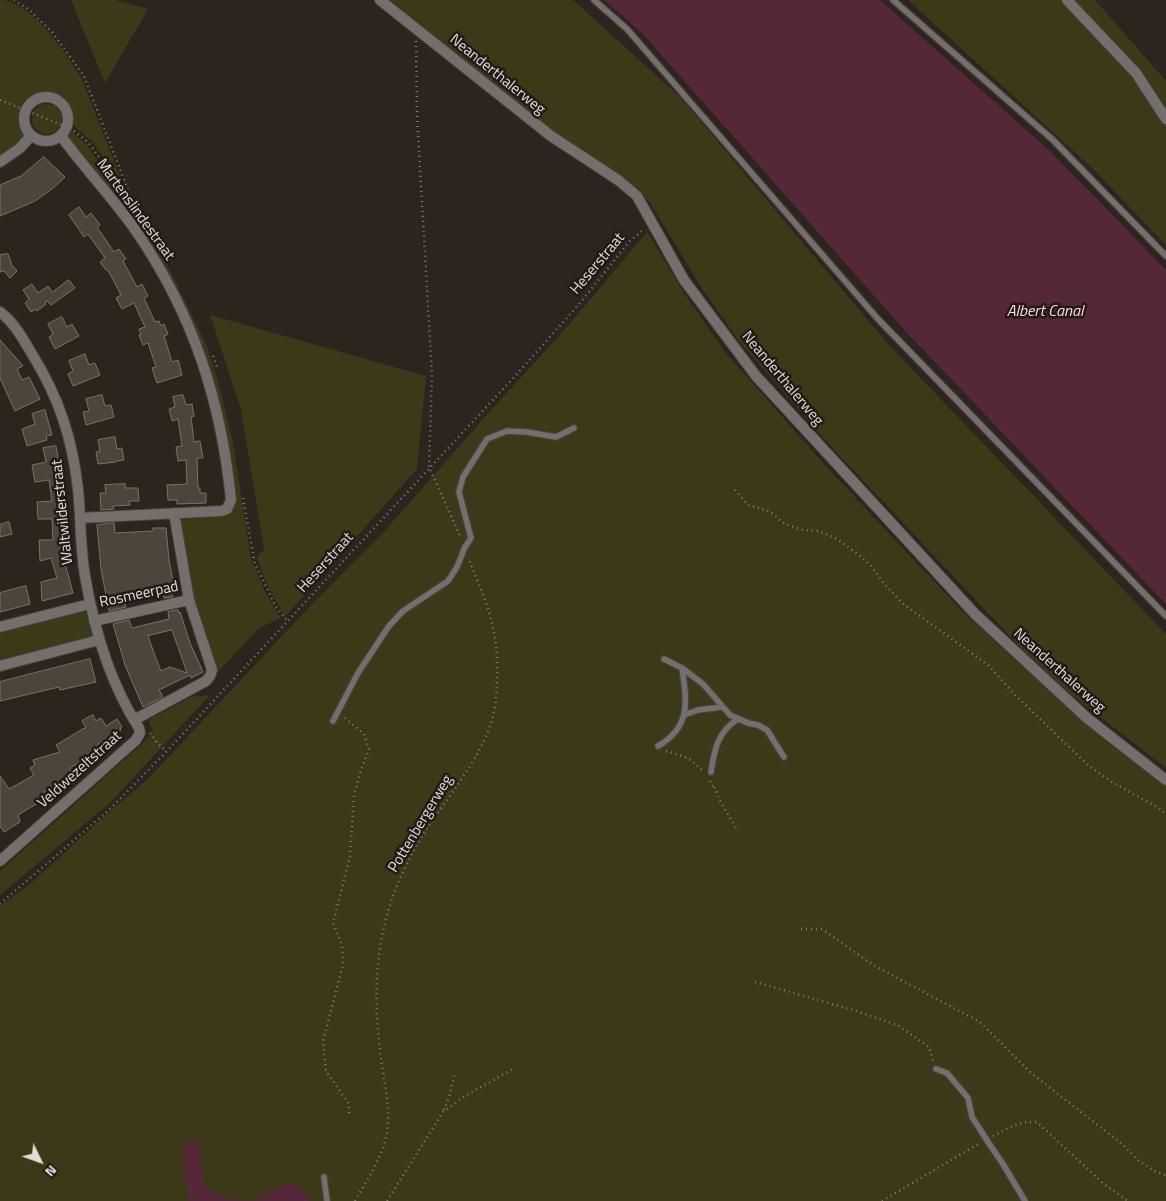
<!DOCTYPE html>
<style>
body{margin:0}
#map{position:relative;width:1166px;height:1201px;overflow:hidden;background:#2e241e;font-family:"Titillium Web",sans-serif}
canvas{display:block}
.north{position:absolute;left:15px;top:1136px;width:50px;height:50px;-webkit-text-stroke:4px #241a15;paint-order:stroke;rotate:132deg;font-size:14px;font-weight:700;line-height:20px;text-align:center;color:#e2dbd8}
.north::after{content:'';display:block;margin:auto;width:18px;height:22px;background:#e2dbd8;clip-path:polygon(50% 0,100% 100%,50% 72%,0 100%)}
</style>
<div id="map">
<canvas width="1166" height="1201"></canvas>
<div class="north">N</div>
</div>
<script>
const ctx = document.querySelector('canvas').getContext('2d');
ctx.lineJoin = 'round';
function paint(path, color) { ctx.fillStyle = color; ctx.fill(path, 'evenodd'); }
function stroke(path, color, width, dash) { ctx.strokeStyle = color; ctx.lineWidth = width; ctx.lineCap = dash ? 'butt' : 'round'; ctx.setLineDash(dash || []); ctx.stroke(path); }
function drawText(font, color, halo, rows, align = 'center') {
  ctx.font = font + ' "Titillium Web",sans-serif'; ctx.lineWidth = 5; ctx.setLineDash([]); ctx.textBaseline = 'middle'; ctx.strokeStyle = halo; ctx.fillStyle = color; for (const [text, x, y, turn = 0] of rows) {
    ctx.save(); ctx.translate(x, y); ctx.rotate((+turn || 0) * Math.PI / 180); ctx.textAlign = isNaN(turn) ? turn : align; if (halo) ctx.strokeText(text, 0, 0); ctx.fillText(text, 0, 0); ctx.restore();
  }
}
paint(new Path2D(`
 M0 0C30 0 68 55 82 79L125 190 92 141 73 125C72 67 0 97 28 137L0 160Z
 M71 0H115L148 9 105 83Z
 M389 0H573L680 97 889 345 1166 634V768L1073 696 1023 650 837 453 739 341 701 287 652 206 639 189 546 127Z
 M908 0H1095L1166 81V245L1092 168Z
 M32 119a15 15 0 1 1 30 0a15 15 0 1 1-30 0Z
 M70 130 86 144 128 202 170 271 207 346 219 385 233 443 251 559 267 596 281 618 259 628 218 672 200 622 191 586 178 520 225 516 233 508 229 445 215 387 203 348 184 308 66 136Z
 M647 232 686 296 725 352 824 464 962 611 1022 666 1093 729 1125 752 1166 786V1201H0V906L30 884 109 812 147 780 314 602 382 534 501 399 568 326Z
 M210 315 426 376 417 469 285 617 265 581 257 557 264 549 241 410Z
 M82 611C93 614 92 627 93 636L90 639 0 662V633Z
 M210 695 110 803 0 895V871L143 743 153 732 148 720 191 697Z`), '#3c3919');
paint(new Path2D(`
 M604 0H880L1052 153 1166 270V604L907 333 642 33Z
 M192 1139H196C204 1153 198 1169 205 1184 209 1191 217 1195 224 1197 232 1199 243 1201 251 1200 274 1196 290 1165 310 1201H190C185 1183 181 1163 185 1145Z`), '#552839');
const building = new Path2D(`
 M44 157 65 177 52 189 35 201 0 216V185L21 176Z
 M79 207 86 217 91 213 100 225 97 227 114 252 119 249 126 259 123 261 137 287 142 284 148 296 144 298 155 322 159 321 161 326 164 324 168 334 164 336 172 362 178 360 182 375 157 383 152 368 156 367 148 343 143 345 139 335 141 334 139 329 145 327 134 303 122 309 116 298 121 295 108 270H106L100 262 105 258 88 234 84 237 69 215Z
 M8 254 12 265 17 271 10 278 4 271 0 272V255Z
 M69 280 75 288 51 305 47 301 45 302 46 304 37 311 36 309 31 312 25 303 29 299 23 290 32 284 38 293 48 286 52 292Z
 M62 317 67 327 72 324 79 336 55 349 49 337 53 334 48 324Z
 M0 340 23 366 17 369 22 380 29 377 40 399 15 411 0 378Z
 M85 354 89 365 95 363 100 375 73 386 68 374 73 371 69 361Z
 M102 395 105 406 111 405 114 417 86 425 83 412 89 411 86 399Z
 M183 395 186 405 192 404 194 416 191 417 194 442 200 441 203 458H197L198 488H200V493H206V503L177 504V500H168L167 485 187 484 186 460 178 461 176 447 182 446 178 419 172 421 169 409 175 407 173 397Z
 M45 410 52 435 46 436 47 440 27 446 22 429 35 424 32 414Z
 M115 437 117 449 122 448 124 460 116 461V462L98 464 96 452 100 451 98 440Z
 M56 446 64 490 67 548H61L73 593 42 601 41 582 57 578 51 558 40 561 39 540H53L52 519H38L37 502 52 501 49 480 35 482 32 465 46 462 43 448Z
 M125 484V488H138L139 501H129L130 505 113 506 114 509 101 510 100 493H106L105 485Z
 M9 522 12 534 0 537V525Z
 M114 523 115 533 153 531V528H166L169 560 175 591 171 592 173 597 164 598 162 591 124 601 126 607 109 611 101 569 97 525Z
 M26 586 30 604 0 612V593Z
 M178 610 179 613 180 612 190 643 203 672 191 678 190 675 159 690 163 697 143 707 125 665 113 624 129 620 132 628 169 619 168 612ZM172 630 178 647 187 673 170 667 161 671 155 656 148 636Z
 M90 659 96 682 60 690 59 687 0 701V682Z
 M93 715 96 721 101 718 106 726 117 719 122 727 120 729 121 730 97 745 98 751 70 768 72 775 44 792 46 798 18 815 20 822 4 832 0 826V776L9 789 34 775 30 768 35 765 33 760 60 752 56 745 86 727 82 721Z`);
paint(building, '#4b453b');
stroke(building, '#7a7268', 1);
const lane = new Path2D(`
 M594 0 627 29 877 318 1166 616
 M893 0 1053 140 1166 256
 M664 659 682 668 703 684 730 715 748 723 758 725 767 730 784 757
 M684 715 698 710 722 707
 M333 721 358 673 389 626 403 611 448 581 457 567 465 547 471 538 459 492 463 477 487 439 507 431 527 432 556 437 574 428
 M658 746C691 727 687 702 682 668
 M711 772C714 750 718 731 738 719
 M936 1069 947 1073 968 1098 972 1117 983 1134
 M990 1145 1003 1164 1025 1201
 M324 1177 327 1201`);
const street = new Path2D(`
 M380 0 551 136 618 180 637 196 684 280 756 376 975 614 1087 718 1166 780
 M1067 0 1136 73 1166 119
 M24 119a22 22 0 1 1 44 0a22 22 0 1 1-44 0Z
 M61 136C85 169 113 198 136 231 193 314 221 400 231 500L227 509 221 511 80 518
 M0 162 20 148 31 136
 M0 312C14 322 23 339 32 354 59 398 72 437 78 489 81 518 80 547 85 576 94 629 109 682 139 728L140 733 136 740 0 861
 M94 621 189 600
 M0 627 90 604
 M0 666 99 640
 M134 720 206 681 210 676 212 670 189 600 174 513`);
stroke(lane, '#4b413c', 8);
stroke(street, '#4b413c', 12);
stroke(new Path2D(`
 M14 0 28 9 52 32 84 76 135 208
 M416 41 417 116 432 375 429 467 461 538
 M0 100 62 125
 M70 128 88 142 130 200
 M213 356 218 370
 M735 490 748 505 769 511 785 524 803 530 819 531 837 539 859 555 873 568 881 580 902 603 988 665 1016 696 1089 766 1112 782 1157 807 1166 814
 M243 498 255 564 276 607 288 622
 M345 718 364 734 369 749 360 773 354 796 350 856 333 923 342 945 343 965 323 1041 326 1071 349 1104V1113
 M150 733 158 744 167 751
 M666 751 688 758 702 770
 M710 781 714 788
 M714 787 720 801 736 828
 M0 904 109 810 167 751 517 374 580 303 629 242 643 230
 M801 929H822L873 965 980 1022 1031 1073 1121 1143 1139 1161 1156 1172 1166 1175
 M755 982 853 1010 897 1025 929 1047 933 1061
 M444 1110 449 1097 455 1073
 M993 1136C1008 1128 1020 1121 1037 1122L1105 1185 1128 1201
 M355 1201C367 1180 381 1160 386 1137 392 1111 384 1084 381 1058 375 1014 374 966 385 923 393 889 409 856 428 827 452 791 488 750 495 706 499 677 498 647 491 619 486 599 476 579 469 559
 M387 1201 443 1112 465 1096 515 1068
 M882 1201 980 1143`), '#847b77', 2.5, [1, 4]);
stroke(lane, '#746e6d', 5.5);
stroke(street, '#746e6d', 10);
const laneBridge = new Path2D(`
 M983 1134 990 1145`);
stroke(laneBridge, '#4b413c', 8, []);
stroke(laneBridge, '#746e6d', 5.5);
drawText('15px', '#e2dbd8', '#241a15', [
 ["Neanderthalerweg",497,75,39],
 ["Martenslindestraat",135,210,54],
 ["Heserstraat",598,264,-50],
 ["Neanderthalerweg",782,379,50],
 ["Waltwilderstraat",63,512,-96],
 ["Heserstraat",326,563,-48],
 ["Rosmeerpad",139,595,-12],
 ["Neanderthalerweg",1059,671,42],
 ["Veldwezeltstraat",80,770,-42],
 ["Pottenbergerweg",421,824,-59]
]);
drawText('italic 16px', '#fbd9e3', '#241a15', [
 ["Albert Canal",1045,312]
]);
</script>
